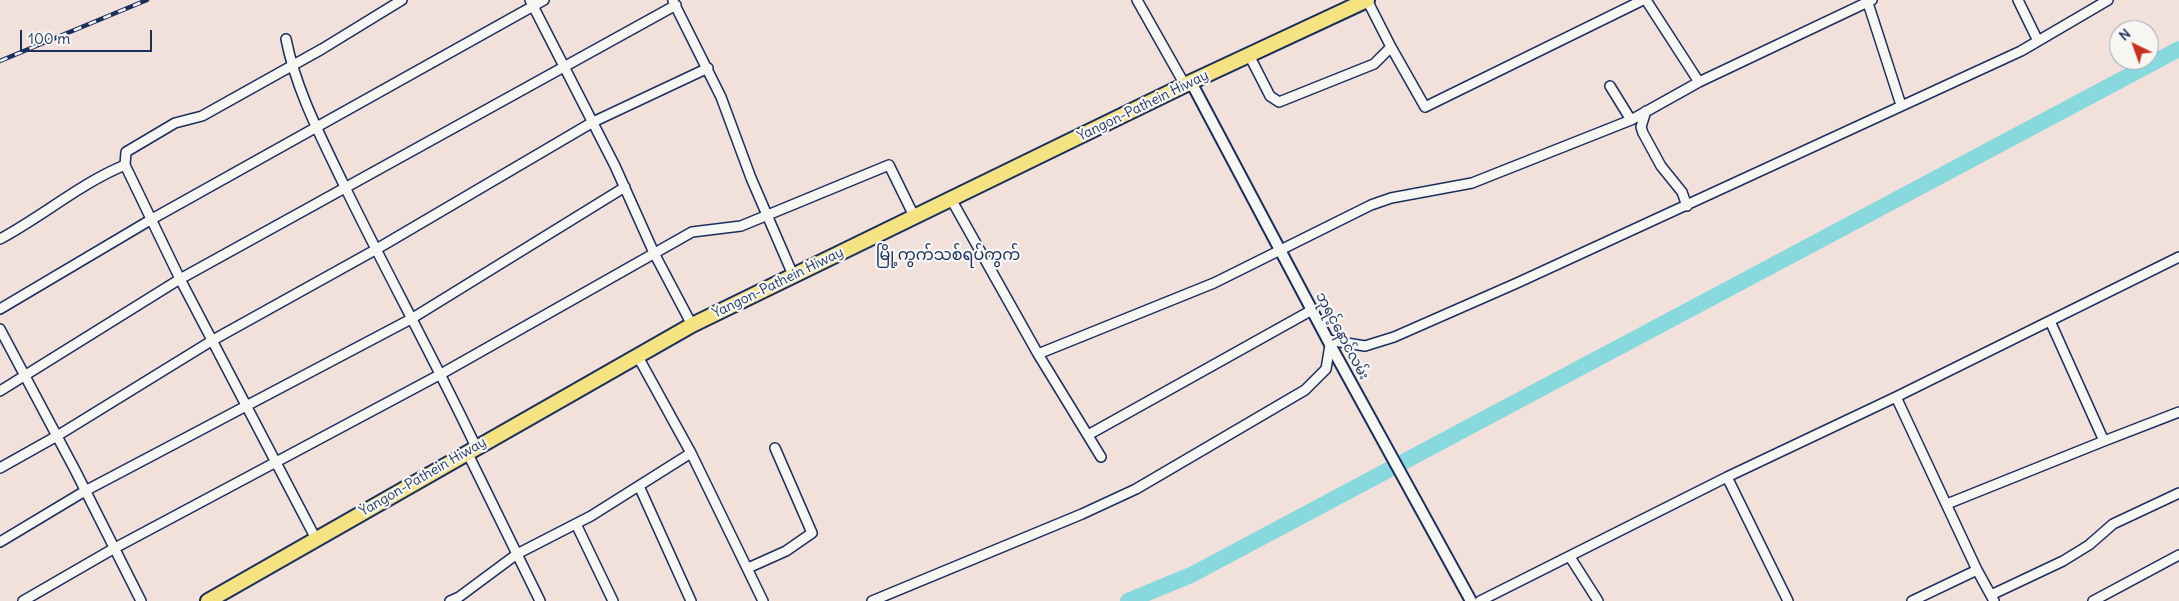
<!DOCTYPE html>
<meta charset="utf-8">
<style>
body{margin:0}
#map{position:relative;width:2179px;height:601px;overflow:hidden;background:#f2e1db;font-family:Delius,sans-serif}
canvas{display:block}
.north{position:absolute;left:2109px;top:20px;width:50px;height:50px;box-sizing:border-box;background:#f6f6f2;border:1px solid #9ea6b7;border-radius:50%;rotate:318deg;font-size:14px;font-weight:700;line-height:20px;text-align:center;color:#1b2f5e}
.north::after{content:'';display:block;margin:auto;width:18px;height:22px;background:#c8321e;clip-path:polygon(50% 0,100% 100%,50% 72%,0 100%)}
.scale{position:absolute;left:20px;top:30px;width:132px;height:22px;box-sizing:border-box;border:2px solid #1b2f5e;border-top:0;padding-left:6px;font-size:15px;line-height:18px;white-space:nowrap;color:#1b2f5e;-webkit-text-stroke:4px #f6f6f2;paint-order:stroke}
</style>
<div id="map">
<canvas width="2179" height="601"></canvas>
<div class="north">N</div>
<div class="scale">100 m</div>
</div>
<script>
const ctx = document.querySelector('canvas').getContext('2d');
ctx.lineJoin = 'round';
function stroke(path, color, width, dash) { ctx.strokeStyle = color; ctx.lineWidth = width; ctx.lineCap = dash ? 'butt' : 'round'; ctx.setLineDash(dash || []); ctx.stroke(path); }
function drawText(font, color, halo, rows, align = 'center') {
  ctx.font = font + ' Delius,"Noto Sans Myanmar",sans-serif'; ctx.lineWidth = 4.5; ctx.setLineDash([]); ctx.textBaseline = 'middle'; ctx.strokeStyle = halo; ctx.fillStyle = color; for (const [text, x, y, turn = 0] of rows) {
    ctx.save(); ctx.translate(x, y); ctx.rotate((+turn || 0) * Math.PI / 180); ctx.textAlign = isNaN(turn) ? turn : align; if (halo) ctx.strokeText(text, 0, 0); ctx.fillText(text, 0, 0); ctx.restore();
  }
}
stroke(new Path2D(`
 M1128 601 1191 575 2179 49`), '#88d9de', 16);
const minor = new Path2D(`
 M530 0 615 166 654 253 692 325
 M1137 0 1185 85
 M1646 0 1699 82
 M1867 0 1901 105
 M2018 0 2038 41
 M673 1 721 97 751 178 793 275
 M286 39C296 90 321 137 343 183 386 272 434 358 476 447
 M1391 47 1425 107 1643 0
 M1249 55 1270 96 1279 102 1374 64 1391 47 1367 0
 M1610 86 1631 120
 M1646 111 1641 127 1643 133 1661 166 1682 192 1687 206
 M125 165 180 279 316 539
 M951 199 1038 354 1101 457
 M0 239C43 216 81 183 125 165L126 152 175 123 202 116 322 49 402 0
 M0 309 152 219 544 0
 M0 329 75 470 141 601
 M1328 340 1365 346 1394 337 1517 283 2021 51 2108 0
 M1038 354 1214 283 1371 205 1391 198 1472 183 1631 120 1699 82 1872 0
 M637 355 691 453 763 601
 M0 391 180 279 676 5
 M1896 397 1977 570 1994 601
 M1088 435 1312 310
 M2104 441 2179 412
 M467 452 540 601
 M0 468 57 436 213 340 375 250 593 122 708 68
 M1727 477 1788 601
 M639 486 691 601
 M1947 504 2104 441 2050 321
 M576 524 613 601
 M0 542 85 491 411 319 625 187
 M1570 557 1598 601
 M748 568 786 551 812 533 775 448
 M1991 595 2063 561 2089 545 2113 524 2179 493
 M23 601 113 549 441 374 692 232 741 226 889 165 914 216
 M450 601 459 597 517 554 591 516 691 453
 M872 601 1082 514 1136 489 1305 390 1326 369 1330 345
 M1480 601 1727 477 1896 397 2179 257
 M1912 601 1977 570
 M2093 601 2179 555`);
const tertiary = new Path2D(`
 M1191 82 1332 348 1471 601`);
const trunk = new Path2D(`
 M208 601 692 325 1191 82 1367 0`);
stroke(minor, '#1b2f5e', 12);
stroke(tertiary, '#1b2f5e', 14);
stroke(trunk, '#1b2f5e', 18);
stroke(minor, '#f6f6f2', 9);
stroke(tertiary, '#f6f6f2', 10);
stroke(trunk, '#f5e381', 14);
const rail = new Path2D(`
 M0 61 147 0`);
stroke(rail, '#1b2f5e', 4.5);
stroke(rail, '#f6f6f2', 2.5, [8]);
drawText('14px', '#1b2f5e', '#f6f6f2', [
 ["Yangon-Pathein Hiway",1143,106,-26],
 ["Yangon-Pathein Hiway",778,283,-26],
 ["ဘုရင့်နောင်လမ်း",1342,336,62],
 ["Yangon-Pathein Hiway",423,477,-30]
]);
drawText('16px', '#1b2f5e', '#f6f6f2', [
 ["မြို့ကွက်သစ်ရပ်ကွက်",948,255]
]);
</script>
